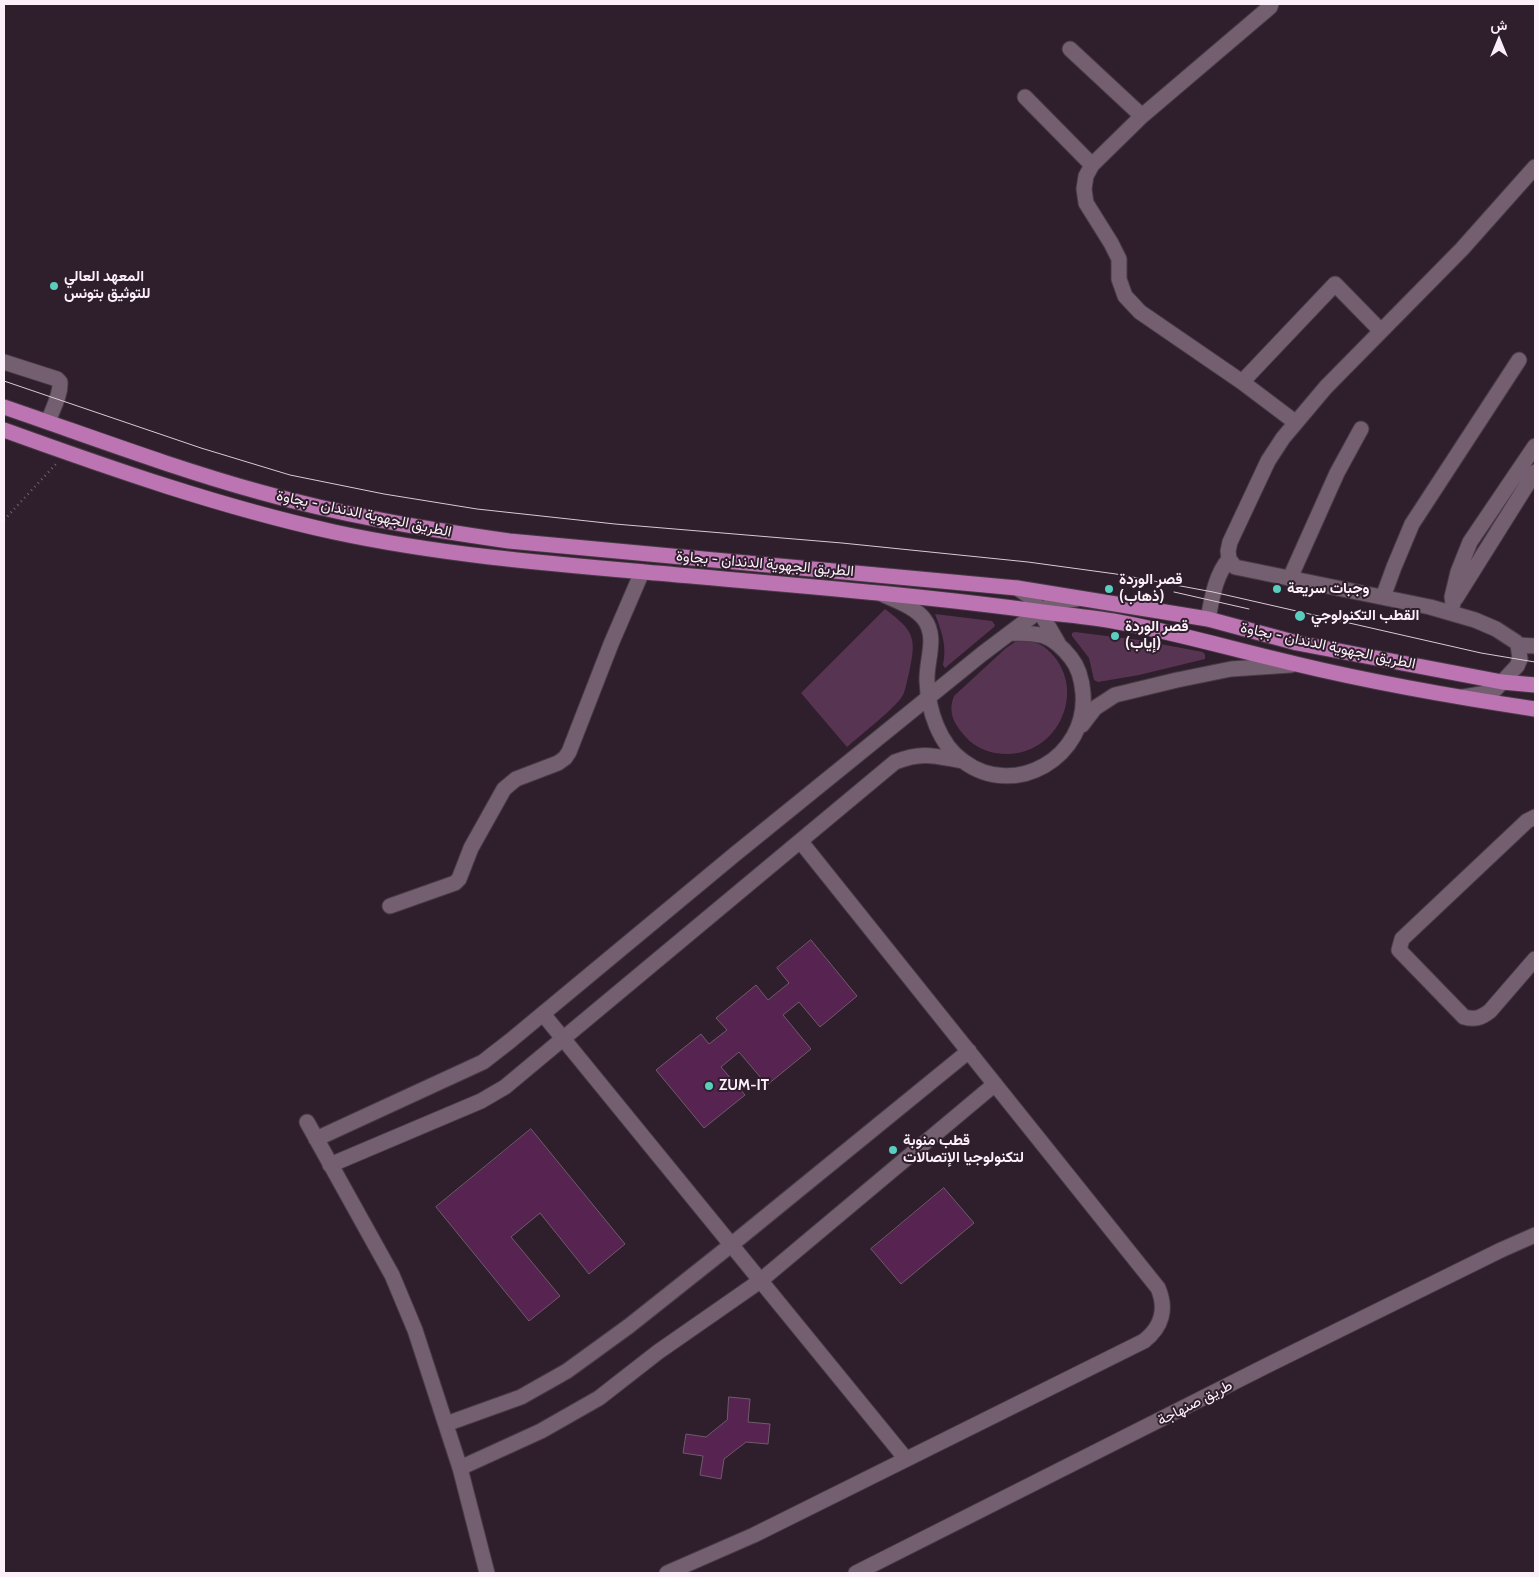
<!DOCTYPE html>
<meta charset="utf-8">
<style>
body{margin:0}
#map{position:relative;width:1539px;height:1577px;overflow:hidden;background:#2f1e2c;font-family:Cabin,Vazirmatn,sans-serif}
canvas{display:block}
.frame{position:absolute;inset:0;border:5px solid #fbeff9;pointer-events:none}
.north{position:absolute;left:1474px;top:15px;width:50px;height:50px;-webkit-text-stroke:4px #2f1e2c;paint-order:stroke;rotate:0deg;font-size:14px;font-weight:700;line-height:20px;text-align:center;color:#fbeff9}
.north::after{content:'';display:block;margin:auto;width:18px;height:22px;background:#fbeff9;clip-path:polygon(50% 0,100% 100%,50% 72%,0 100%)}
</style>
<div id="map">
<canvas width="1539" height="1577"></canvas>
<div class="frame"></div>
<div class="north">ش</div>
</div>
<script>
const ctx = document.querySelector('canvas').getContext('2d');
ctx.lineJoin = 'round';
function paint(path, color) { ctx.fillStyle = color; ctx.fill(path, 'evenodd'); }
function stroke(path, color, width, dash) { ctx.strokeStyle = color; ctx.lineWidth = width; ctx.lineCap = dash ? 'butt' : 'round'; ctx.setLineDash(dash || []); ctx.stroke(path); }
function drawText(font, color, halo, rows, align = 'center') {
  ctx.font = font + ' Cabin,Vazirmatn,sans-serif'; ctx.lineWidth = 4; ctx.setLineDash([]); ctx.textBaseline = 'middle'; ctx.strokeStyle = halo; ctx.fillStyle = color; for (const [text, x, y, turn = 0] of rows) {
    ctx.save(); ctx.translate(x, y); ctx.rotate((+turn || 0) * Math.PI / 180); ctx.textAlign = isNaN(turn) ? turn : align; if (halo) ctx.strokeText(text, 0, 0); ctx.fillText(text, 0, 0); ctx.restore();
  }
}
paint(new Path2D(`
 M885 609C914 631 917 637 909 673 907 680 906 689 903 695 898 706 858 737 847 747L801 693Z
 M935 614 992 621 995 625 994 627 945 668 943 665C947 645 942 633 935 614Z
 M1075 632 1139 640 1203 652 1205 655V659L1139 675 1098 682 1094 680 1089 658 1072 636V633Z
 M1029 640C1034 642 1039 644 1043 646 1094 684 1058 764 995 753 983 751 971 744 963 734 953 722 948 711 954 696L1006 648 1015 642Z`), '#583453');
const building = new Path2D(`
 M811 940 857 996 820 1027 799 1002 783 1015 811 1049 767 1085 739 1052 721 1067 745 1095 704 1128 656 1070 701 1034 709 1044 727 1030 716 1018 756 985 768 1000 789 983 777 968Z
 M531 1129 625 1244 589 1274 540 1213 511 1237 560 1296 529 1321 436 1207Z
 M944 1188 974 1223 901 1284 871 1249Z
 M729 1397 750 1399 748 1422 770 1424 768 1444 746 1442 724 1459 721 1479 700 1475 703 1456 683 1453 686 1434 706 1437 727 1420Z`);
paint(building, '#572350');
stroke(building, '#6f5b6b', 1);
const minor = new Path2D(`
 M1271 4 1270 7 1142 116 1092 165 1086 176 1084 189 1086 203 1111 243 1119 259V279L1125 296 1140 312 1242 382 1295 422
 M1070 49 1142 116
 M1025 97 1092 165
 M4 362 57 379 60 382C61 395 52 410 48 422
 M1242 382 1335 284 1380 330
 M1290 578 1337 473 1361 429
 M1017 588 1032 598 1058 643
 M882 594C896 601 914 606 924 619 938 637 926 661 927 681 928 710 939 744 963 761 1015 800 1088 757 1083 693 1082 681 1079 668 1071 658 1052 634 1041 633 1012 633
 M1383 597 1394 567 1412 524 1519 360
 M1456 598 1535 472
 M1453 604 1452 597 1458 572 1470 542 1535 446
 M1208 619C1212 598 1215 576 1229 559
 M1518 645 1535 646
 M1463 697 1493 692 1517 666 1520 659 1518 645 1516 642 1496 629 1475 620 1430 607 1235 567 1229 559 1228 551 1230 542 1268 461 1283 438 1326 387 1462 249 1535 167
 M1082 725 1095 708 1115 695 1177 680 1231 669 1291 665
 M1535 817 1527 821 1402 939 1399 950 1464 1017C1475 1020 1481 1018 1490 1011L1535 959
 M390 906 455 883 459 879 471 848 504 789 516 779 558 763 565 758 569 752 611 644 642 572
 M543 1014 906 1459
 M307 1122 392 1275 415 1330 460 1468 487 1573
 M316 1139 483 1062 510 1041 734 855 982 654 1039 611 1057 602 1076 599
 M330 1165 481 1101 505 1087 895 762C923 751 935 756 963 761
 M446 1424 521 1397 567 1371 629 1326 731 1245 969 1051
 M460 1468 541 1431 599 1398 658 1352 760 1281 995 1084
 M667 1573 754 1535 1144 1341C1162 1327 1167 1309 1158 1288L801 842
 M856 1573 1268 1365 1501 1250 1535 1235`);
const major = new Path2D(`
 M4 407C89 436 173 468 260 492 341 515 425 529 509 541L1017 588 1208 619 1297 643 1502 682 1535 685
 M4 430C112 469 221 507 334 532 436 554 541 563 645 572 778 584 911 594 1043 612 1066 615 1090 617 1113 621 1175 632 1235 650 1296 664 1375 683 1455 697 1535 709`);
stroke(minor, '#483a46', 17);
stroke(major, '#483a46', 17);
stroke(new Path2D(`
 M4 520 56 464`), '#72636f', 2.5, [1, 4]);
stroke(minor, '#735f6f', 15);
stroke(major, '#bc75b2', 15);
stroke(new Path2D(`
 M4 381 201 448 290 475 384 494 477 509 615 524 842 543 1028 562 1116 574 1213 592 1481 653 1535 662
 M1174 592 1249 609`), '#d8cbd5', 1);
for (const [x, y, r, color] of [
 [54,286,5,"#59cebe"],
 [1109,589,5,"#59cebe"],
 [1277,589,5,"#59cebe"],
 [1300,616,6,"#59cebe"],
 [1115,636,5,"#59cebe"],
 [709,1086,5,"#59cebe"],
 [893,1150,5,"#59cebe"]
]) { const dot = new Path2D(); dot.arc(x, y, r, 0, 2 * Math.PI); ctx.fillStyle = color; ctx.fill(dot); stroke(dot, '#2f1e2c', 2); }
drawText('bold 15px', '#fbeff9', '#2f1e2c', [
 ["المعهد العالي",64,277],
 ["للتوثيق بتونس",64,294],
 ["قصر الوردة",1119,580],
 ["(ذهاب)",1119,597],
 ["وجبات سريعة",1287,589],
 ["القطب التكنولوجي",1311,616],
 ["قصر الوردة",1125,627],
 ["(إياب)",1125,644],
 ["ZUM-IT",719,1086],
 ["قطب منوبة",903,1141],
 ["لتكنولوجيا الإتصالات",903,1158]
], 'left');
drawText('15px', '#fbeff9', '#2f1e2c', [
 ["الطريق الجهوية الدندان - بجاوة",364,514,12],
 ["الطريق الجهوية الدندان - بجاوة",765,564,5],
 ["الطريق الجهوية الدندان - بجاوة",1328,646,12],
 ["طريق صنهاجة",1195,1403,-27]
]);
</script>
